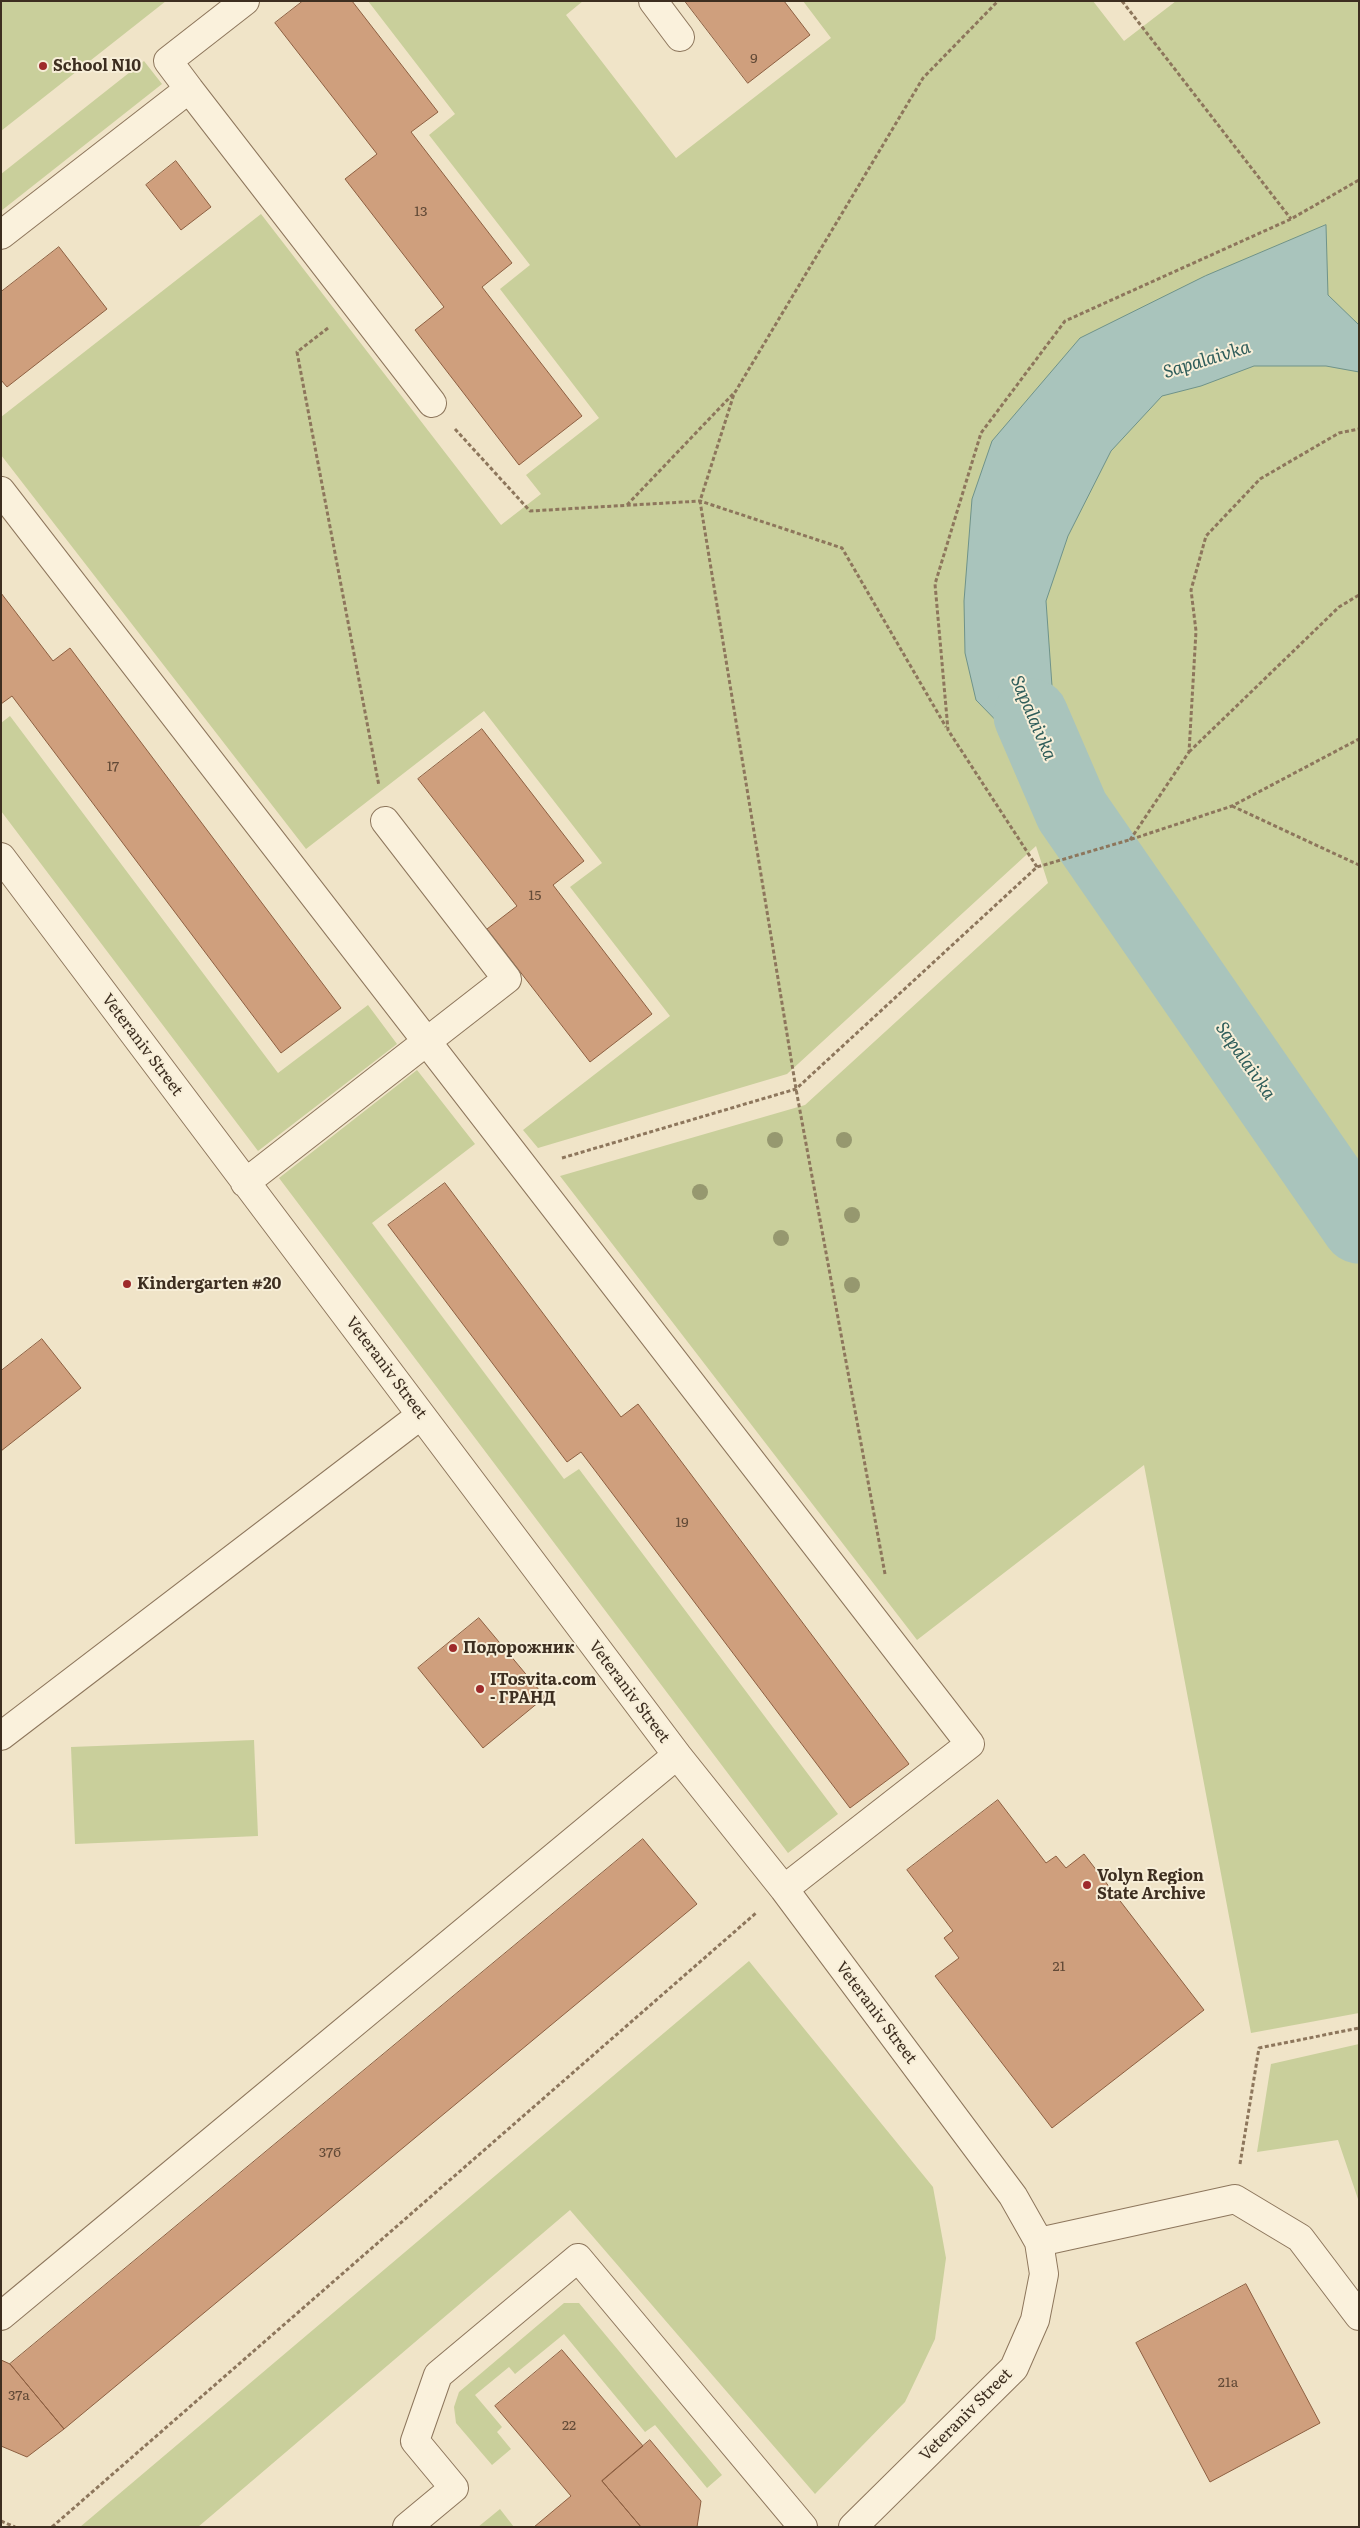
<!DOCTYPE html>
<meta charset="utf-8">
<style>
body{margin:0}
#map{position:relative;width:1360px;height:2528px;overflow:hidden;background:#f0e4c8;font-family:Literata,serif}
canvas{display:block}
.frame{position:absolute;inset:0;border:2px solid #3d2e20;pointer-events:none}
</style>
<div id="map">
<canvas width="1360" height="2528"></canvas>
<div class="frame"></div>
</div>
<script>
const ctx = document.querySelector('canvas').getContext('2d');
ctx.lineJoin = 'round';
function paint(path, color) { ctx.fillStyle = color; ctx.fill(path, 'evenodd'); }
function stroke(path, color, width, dash) { ctx.strokeStyle = color; ctx.lineWidth = width; ctx.lineCap = dash ? 'butt' : 'round'; ctx.setLineDash(dash || []); ctx.stroke(path); }
function drawText(font, color, halo, rows, align = 'center') {
  ctx.font = font + ' Literata,serif'; ctx.lineWidth = 4; ctx.setLineDash([]); ctx.textBaseline = 'middle'; ctx.strokeStyle = halo; ctx.fillStyle = color; for (const [text, x, y, turn = 0] of rows) {
    ctx.save(); ctx.translate(x, y); ctx.rotate((+turn || 0) * Math.PI / 180); ctx.textAlign = isNaN(turn) ? turn : align; if (halo) ctx.strokeText(text, 0, 0); ctx.fillText(text, 0, 0); ctx.restore();
  }
}
paint(new Path2D(`
 M1 1H166L1 131Z
 M368 1H583L566 15 676 158 831 38 803 1H1093L1124 41 1176 1H1359V2013L1251 2033 1144 1465 917 1640 560 1176 805 1105 1048 883 1036 846 787 1074 538 1148 523 1130 670 1016 570 887 602 863 484 711 306 849 1 455V417L261 214 501 525 541 494 526 475 599 418 500 289 530 265 429 135 455 114Z
 M144 61 162 84 1 211V174Z
 M10 716 278 1073 368 1005 397 1044 258 1151 1 811V723Z
 M417 1070 475 1144 372 1223 564 1479 579 1469 838 1814 788 1853 279 1178Z
 M254 1740 258 1836 75 1844 71 1747Z
 M749 1961 933 2187 946 2258 935 2339 905 2402 815 2494 570 2210 198 2527H80Z
 M1359 2044V2202L1338 2140 1257 2152 1271 2064Z
 M564 2303H579L722 2475 707 2488 655 2425 645 2432 564 2334 515 2374 509 2367 475 2395 502 2427 497 2432 511 2449 492 2465 456 2423 454 2407 459 2392Z
 M500 2509 514 2527H478Z`), '#c9cf9b');
const water = new Path2D(`
 M1326 225 1328 295 1359 325V372L1326 366H1254L1201 386 1162 396 1111 451 1068 536 1046 601 1052 686 1072 811 1036 818 1018 743 976 700 965 653 964 601 972 499 992 441 1080 338 1205 276Z`);
paint(water, '#a9c4bc');
stroke(water, '#6f938a', 1);
stroke(new Path2D(`
 M1031 716 1072 811 1359 1226`), '#a9c4bc', 75);
const building = new Path2D(`
 M303 1H352L438 112 411 132 512 263 482 287 582 416 519 465 415 330 444 307 345 179 377 154 275 23Z
 M685 1H784L810 35 748 83Z
 M176 161 211 207 181 230 146 185Z
 M59 247 107 309 7 387 1 380V292Z
 M1 593 53 661 70 648 341 1008 281 1053 12 696 1 704Z
 M482 729 584 861 553 885 652 1014 590 1062 487 929 517 906 418 779Z
 M445 1183 621 1417 638 1404 909 1764 850 1808 581 1452 567 1462 388 1225Z
 M42 1339 81 1388 1 1451V1371Z
 M479 1618 545 1697 483 1748 418 1668Z
 M998 1800 1046 1863 1056 1856 1066 1868 1084 1854 1204 2010 1052 2128 935 1976 959 1958 944 1938 953 1931 907 1870Z
 M643 1839 697 1904 64 2429 10 2364Z
 M1246 2284 1320 2423 1210 2482 1136 2343Z
 M562 2350 643 2446 602 2481 641 2527H534L571 2496 495 2406Z
 M1 2360 10 2364 64 2429 27 2457 1 2446Z
 M650 2440 701 2501 697 2527H641L602 2481Z`);
paint(building, '#cf9f7d');
stroke(building, '#8d5f41', 1);
const minor = new Path2D(`
 M653 1 680 37
 M189 89 432 403
 M1 235 189 89 168 61 245 1
 M1 491 970 1744 784 1889
 M1 857 677 1755 784 1889 1013 2196 1039 2242 1044 2274 1035 2320 1014 2368 853 2527
 M245 1183 507 979 385 821
 M1 1736 421 1415
 M1039 2242 1235 2199 1300 2238 1359 2316
 M1 2316 677 1755
 M407 2527 454 2488 415 2441 438 2375 578 2258 803 2527`);
stroke(minor, '#8d765c', 30);
stroke(new Path2D(`
 M1122 1 1291 219
 M328 328 297 352 379 786
 M455 429 530 511 700 501 842 548 946 727
 M627 505 733 394
 M1189 752 1339 607 1359 595
 M1232 806 1359 865
 M1130 840 1189 752 1196 631 1191 590 1206 536 1260 479 1339 433 1359 429
 M1037 867 948 730 935 584 981 433 1065 321 1291 219 1359 180
 M562 1158 796 1089 1037 867 1129 840 1232 806 1359 739
 M885 1574 796 1089 700 501 734 394 923 78 998 1
 M1240 2164 1259 2048 1359 2028
 M1 2521 15 2527
 M52 2527 756 1913`), '#8d765c', 3, [4, 2.5]);
stroke(minor, '#faf1dc', 28);
ctx.fillStyle = '#96986f';
for (const [x, y] of [
 [775,1140],
 [844,1140],
 [700,1192],
 [852,1215],
 [781,1238],
 [852,1285]
]) { ctx.beginPath(); ctx.arc(x, y, 8, 0, 2 * Math.PI); ctx.fill(); }
for (const [x, y, r, color] of [
 [43,66,5,"#9e2a2b"],
 [127,1284,5,"#9e2a2b"],
 [453,1648,5,"#9e2a2b"],
 [480,1689,5,"#9e2a2b"],
 [1087,1885,5,"#9e2a2b"]
]) { const dot = new Path2D(); dot.arc(x, y, r, 0, 2 * Math.PI); ctx.fillStyle = color; ctx.fill(dot); stroke(dot, '#f7eed8', 2); }
drawText('14px', '#624a37', null, [
 ["9",754,59],
 ["13",421,212],
 ["17",113,767],
 ["15",535,896],
 ["19",682,1523],
 ["21",1059,1967],
 ["37б",330,2153],
 ["21а",1228,2383],
 ["37а",19,2396],
 ["22",569,2426]
]);
drawText('bold 16px', '#3d2e20', '#f7eed8', [
 ["School N10",53,66],
 ["Kindergarten #20",137,1284],
 ["Подорожник",463,1648],
 ["ITosvita.com",490,1680],
 ["- ГРАНД",490,1698],
 ["Volyn Region",1097,1876],
 ["State Archive",1097,1894]
], 'left');
drawText('16px', '#3d2e20', '#f7eed8', [
 ["Veteraniv Street",142,1045,53],
 ["Veteraniv Street",386,1368,53],
 ["Veteraniv Street",629,1692,53],
 ["Veteraniv Street",876,2013,53],
 ["Veteraniv Street",966,2415,-45]
]);
drawText('italic 18px', '#2f5d5a', '#f7eed8', [
 ["Sapalaivka",1207,360,-17],
 ["Sapalaivka",1033,718,67],
 ["Sapalaivka",1245,1061,55]
]);
</script>
